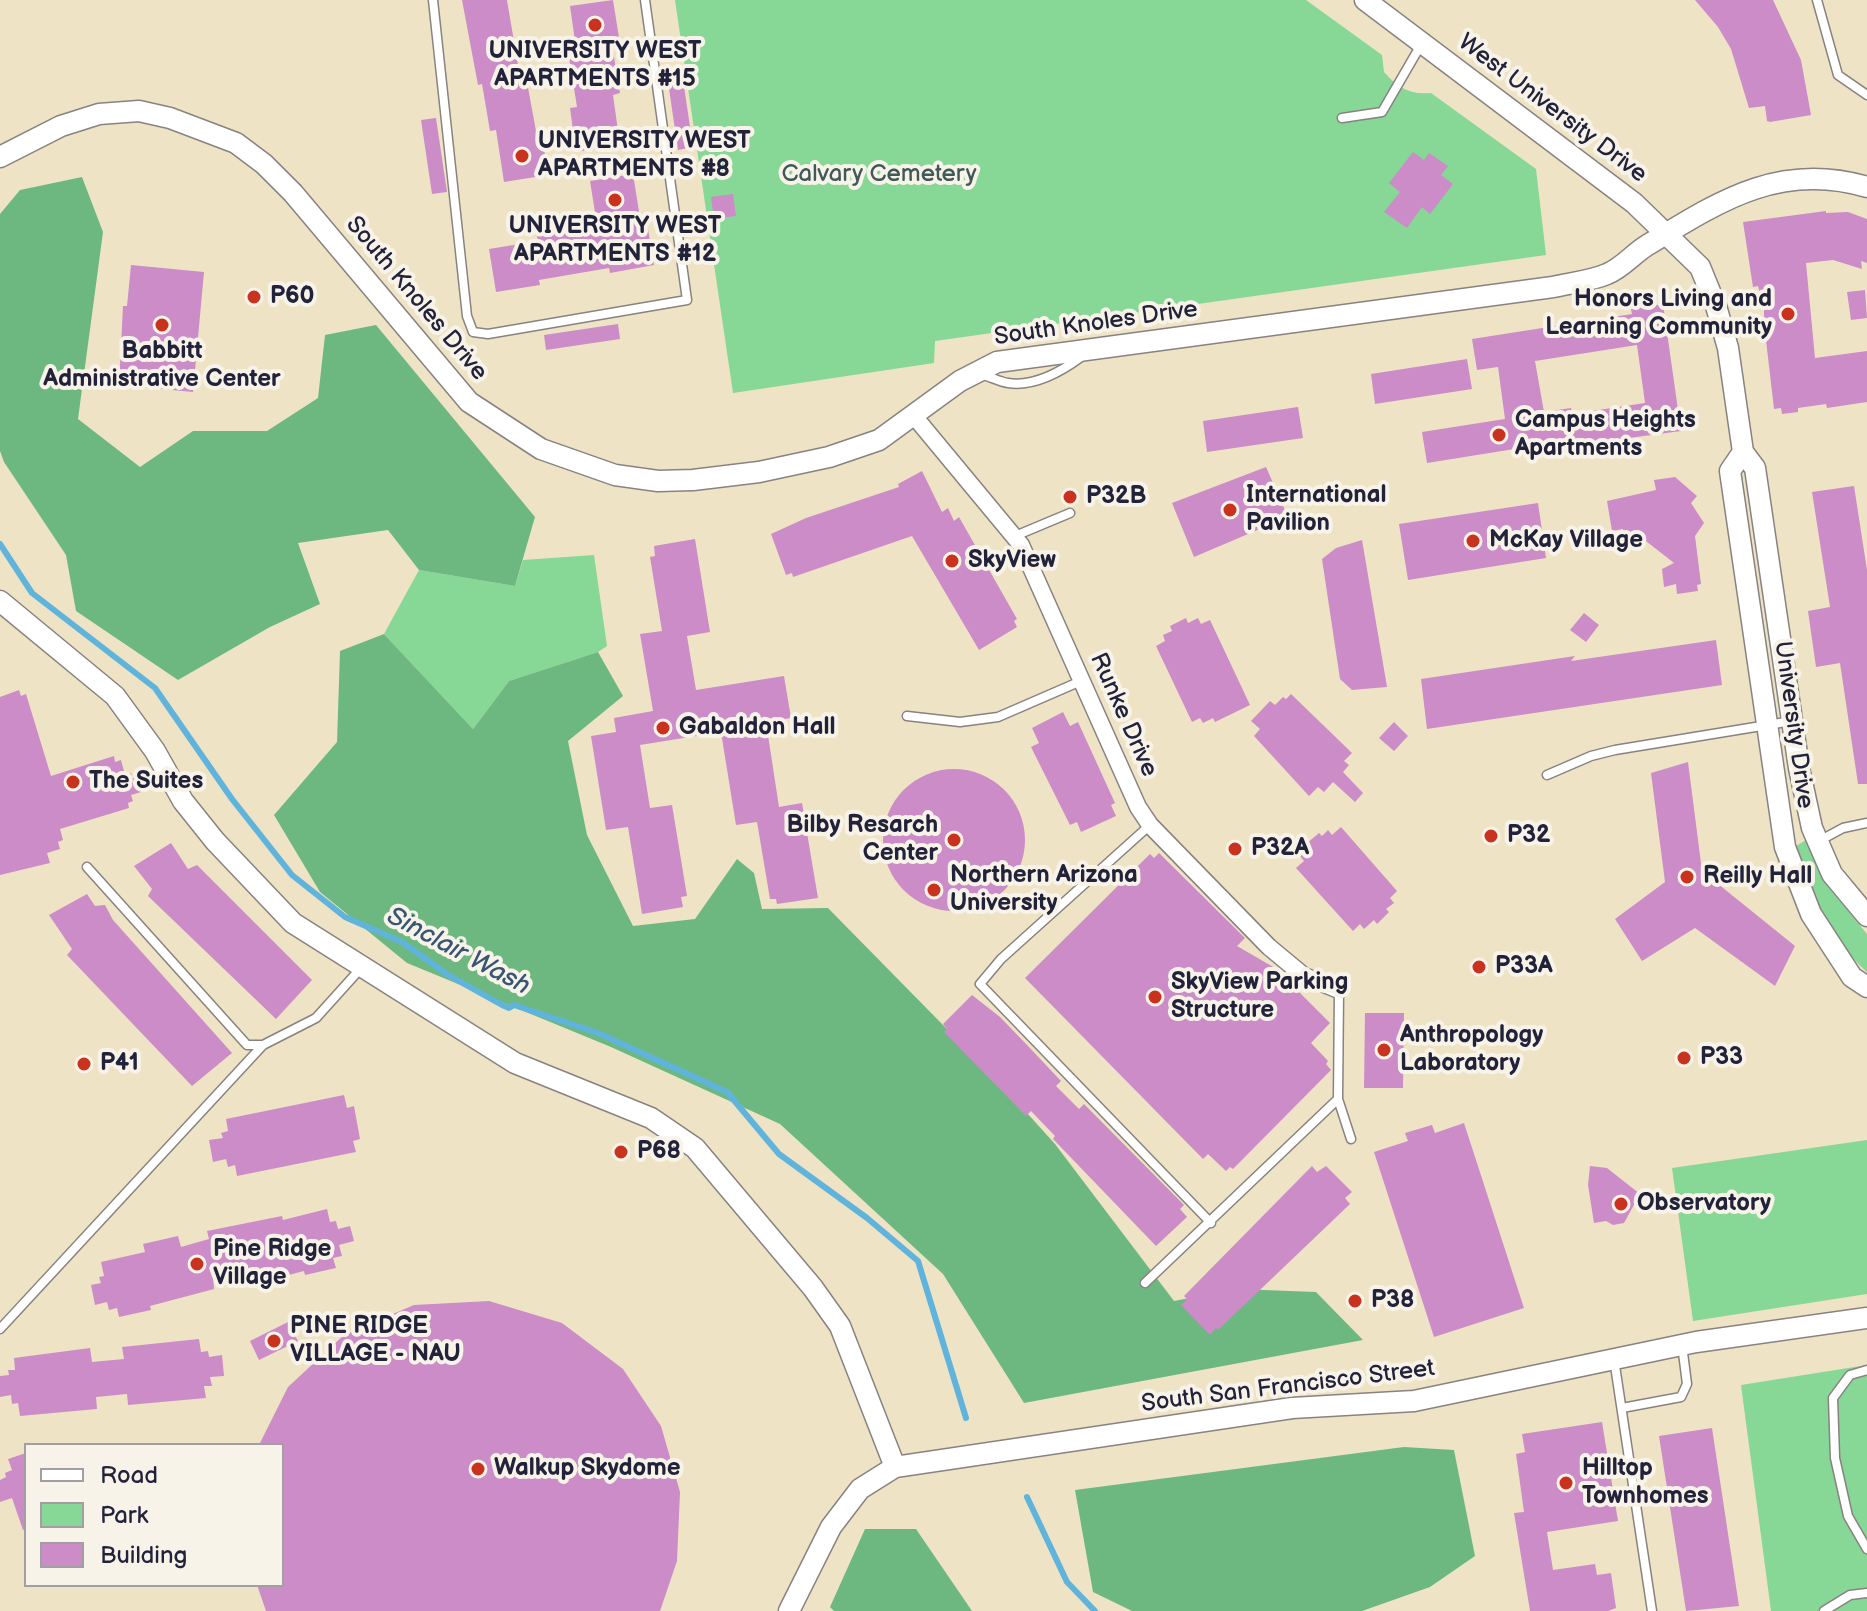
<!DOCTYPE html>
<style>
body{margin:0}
#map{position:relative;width:1867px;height:1611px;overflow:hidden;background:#efe3c6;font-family:"Balsamiq Sans",sans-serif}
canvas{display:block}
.legend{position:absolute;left:24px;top:1443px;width:260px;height:144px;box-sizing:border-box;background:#f7f3e8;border:2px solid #a29fa3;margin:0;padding:10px 14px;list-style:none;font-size:24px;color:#22223b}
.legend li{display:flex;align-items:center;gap:16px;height:40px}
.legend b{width:40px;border:2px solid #a29fa3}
</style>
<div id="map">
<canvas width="1867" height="1611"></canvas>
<ul class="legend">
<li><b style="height:10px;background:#fff"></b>Road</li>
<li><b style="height:22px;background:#87d797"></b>Park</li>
<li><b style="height:22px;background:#cb8cc7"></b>Building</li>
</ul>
</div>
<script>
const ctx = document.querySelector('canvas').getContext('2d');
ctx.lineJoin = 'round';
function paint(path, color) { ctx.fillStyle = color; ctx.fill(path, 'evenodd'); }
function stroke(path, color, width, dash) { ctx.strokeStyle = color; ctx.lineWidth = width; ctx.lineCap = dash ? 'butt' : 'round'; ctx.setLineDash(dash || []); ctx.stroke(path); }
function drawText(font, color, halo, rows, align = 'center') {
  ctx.font = font + ' "Balsamiq Sans",sans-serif'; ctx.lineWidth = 8; ctx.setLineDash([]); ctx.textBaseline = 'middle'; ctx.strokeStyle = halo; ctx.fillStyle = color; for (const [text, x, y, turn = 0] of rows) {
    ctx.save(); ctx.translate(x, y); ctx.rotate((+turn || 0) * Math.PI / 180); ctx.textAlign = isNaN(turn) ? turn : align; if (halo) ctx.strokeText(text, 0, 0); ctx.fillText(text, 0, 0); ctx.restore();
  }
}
paint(new Path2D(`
 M675 0H1306L1382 55 1384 72C1398 88 1410 95 1431 93L1536 169 1546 255 935 341 934 363 733 393Z
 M594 555 607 646 598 652 509 681 473 729 384 634 419 570 515 586 523 560Z
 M1806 840 1823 880 1867 934V972C1830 939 1811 892 1796 846Z
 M1867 1140V1294L1693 1321 1672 1168Z
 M1867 1365V1611H1771L1741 1385Z`), '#87d797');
paint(new Path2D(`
 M82 177 103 232 78 419 140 467 193 431H267L318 398 325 335 376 325 535 517 515 586 419 570 388 530 298 543 320 604 270 627 178 680 76 611 66 555 4 462 0 451V214L20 190Z
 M384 634 473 729 509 681 598 652 623 696 568 741 587 835 633 926 695 919 737 859 754 873 762 909 828 908 999 1082 1055 1144 1174 1301 1237 1289 1316 1292 1363 1340 1024 1403 943 1274 780 1124 611 1047 407 963 320 892 274 815 337 742 340 651Z
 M1404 1447 1454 1450 1475 1556 1430 1587 1362 1611H1132L1093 1592 1075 1490Z
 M865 1529H916L972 1611H834L830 1607Z`), '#6db880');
stroke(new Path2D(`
 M0 544 32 593 155 688 232 799 292 875 345 917 402 942 448 975 502 1005 509 1008 514 1005 598 1033 727 1092 779 1154 867 1218 918 1261 966 1418
 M1027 1497 1067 1582 1095 1611`), '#60b4dc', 6);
paint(new Path2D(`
 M462 0H507L521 83 527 82 536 131 541 130 548 175 504 182 496 130 490 131 482 84 478 85Z
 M613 0 620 44 612 45 620 93 613 95 620 145 576 152 570 108 577 107 569 57 577 55 570 6Z
 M1695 0H1773L1801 60 1811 115 1770 122 1767 121 1765 106 1749 108 1731 49 1718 27Z
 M682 73 693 147 678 150 667 75Z
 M436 118 447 192 432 194 421 120Z
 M1413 152 1424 160 1429 153 1448 166 1441 175 1453 184 1430 214 1422 207 1407 228 1384 212 1400 192 1389 183Z
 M633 174 641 224 647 223 654 265 610 273 609 268 539 280 540 285 496 292 489 249 538 241 537 236 597 225 590 181Z
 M733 194 736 216 714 219 711 197Z
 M1826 211V213L1848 212 1867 219V263L1861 261 1862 269 1833 260 1806 263 1815 358 1867 351V402L1827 408 1826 404 1798 408V412L1782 414 1781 408 1774 409 1764 323V307L1758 286 1753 287 1743 222Z
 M131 265 204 272 193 392 119 385 123 306H127Z
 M1865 290 1867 318 1851 320 1847 292Z
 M1663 304 1681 431 1584 444 1583 438 1427 463 1422 432 1505 419 1498 367 1477 370 1472 339 1632 314 1631 309ZM1637 345 1645 403 1572 414 1571 408 1544 412 1535 361Z
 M618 324 620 339 546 350 544 335Z
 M1467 359 1472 389 1375 404 1371 374Z
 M1298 407 1303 438 1207 452 1203 421Z
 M1266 467 1288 517 1194 557 1172 503Z
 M922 471 942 512 948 508 954 521 959 517 1017 619 1014 621 1017 627 979 650 912 536 793 577 792 573 786 575 771 534 806 518 899 487 898 484Z
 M1675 477 1697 496 1691 503 1704 523 1695 536 1701 584 1697 585 1698 591 1677 594 1676 584 1664 587 1662 569 1674 563 1637 534 1624 537 1623 529 1612 531 1607 501 1656 490 1654 480Z
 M1854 486 1867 570V784H1858L1840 663 1816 667 1808 611 1830 607 1812 492Z
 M1538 503 1546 558 1408 580 1399 524Z
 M695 539 710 632 687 636 696 690 784 676 791 718 766 722 779 807 802 803 818 898 777 904 776 899H770L757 822 736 825 721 732 640 745 650 808 672 805 687 896 681 897 683 907 642 914 628 827 606 830 591 736 616 732 614 718 653 711 640 634 662 631 650 557 655 556 654 546Z
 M1362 540 1387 687 1352 690 1340 679 1322 559 1336 548Z
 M1584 613 1599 625 1586 642 1570 630Z
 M1186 618 1188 623 1198 618 1201 624 1210 620 1250 705 1215 722 1213 718 1203 723 1200 718 1192 722 1156 646 1165 641 1163 635 1172 631 1170 626Z
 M1716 640 1722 685 1427 729 1421 679 1575 656 1571 661Z
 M19 690 21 696 26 694 51 776 114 756 115 762 121 760 125 775 131 773 132 778 143 775 148 790 131 795 133 801 128 803 129 808 60 829 63 840 58 842 60 849 47 853 50 863 0 875V697Z
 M1291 694 1352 753 1344 761 1349 765 1343 772 1363 793 1355 802 1333 782 1324 792 1318 787 1309 796 1254 736 1260 729 1251 721 1270 701 1275 705 1283 697 1286 699Z
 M1063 712 1070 726 1078 722 1115 803 1111 805 1116 816 1081 832 1077 822 1070 825 1031 747 1039 743 1032 728Z
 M1394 722 1408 736 1394 751 1379 738Z
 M1688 762 1702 871 1795 946 1775 986 1695 928 1642 961 1615 919 1665 882 1651 773Z
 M883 840a71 71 0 1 1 142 0a71 71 0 1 1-142 0Z
 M1341 827 1397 891 1390 898 1394 903 1386 909 1389 912 1377 924 1374 920 1364 929 1360 924 1353 931 1296 868 1304 861 1300 856 1309 848 1306 844 1319 833 1322 836 1328 830 1332 835Z
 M171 843 188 869 197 865 312 980 276 1019 148 896 152 889 134 866Z
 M1159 853 1245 938 1237 946 1275 968 1330 1023 1311 1043 1328 1061 1326 1064 1331 1070 1233 1169 1230 1167 1226 1171 1208 1154 1203 1159 1025 978 1150 854 1154 858Z
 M87 894 95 906 105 905 113 920 232 1053 192 1086 67 955 72 949 49 915Z
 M972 995 1000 1017 1028 1046 1061 1081 1056 1086 1079 1109 1084 1104 1184 1205 1180 1209 1187 1217 1156 1246 1053 1139 1055 1136 1031 1111 1026 1116 944 1032 947 1029 943 1024Z
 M1365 1013H1404L1403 1088H1364Z
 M344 1095 347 1108 354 1106 360 1139 353 1141 356 1152 237 1176 235 1165 228 1167 226 1159 213 1162 209 1140 223 1138 221 1133 228 1131 226 1119Z
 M1464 1123 1524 1308 1434 1337 1374 1152 1408 1141 1405 1133 1432 1125 1435 1133Z
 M1312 1166 1317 1172 1326 1166 1352 1192 1345 1198 1350 1204 1218 1330 1216 1328 1210 1335 1181 1305 1187 1299 1184 1296Z
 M1590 1166 1607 1168 1640 1194 1624 1223 1613 1225 1606 1221 1594 1223 1588 1185Z
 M327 1209 330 1222 336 1221 338 1229 350 1226 354 1241 339 1245 342 1256 333 1258 336 1268 305 1275 304 1271 262 1282 260 1278 223 1286 212 1264 214 1289 150 1306 151 1310 119 1317 117 1308 109 1310 107 1302 95 1305 91 1285 101 1283 99 1277 104 1276 101 1262 145 1252 143 1244 178 1236 181 1247 209 1239 207 1231 282 1216 283 1220Z
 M489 1301 562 1323 623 1369 661 1426 680 1492 677 1561 660 1611H266L257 1585H282V1445H259L288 1387 344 1335 414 1305Z
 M288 1322 298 1341 259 1360 250 1341Z
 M199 1339 201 1352 208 1351 209 1357 222 1355 224 1376 210 1377 212 1386H204L206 1398 128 1405 127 1394 96 1397 97 1409 20 1416 18 1403 12 1404 11 1395 0 1397V1376L9 1375 8 1370H15L14 1358 90 1348 92 1362 124 1359 122 1347Z
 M1602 1422 1618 1521 1547 1532 1553 1570 1595 1564 1597 1575 1611 1573 1616 1608 1608 1611H1530L1514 1513 1524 1512 1516 1454 1525 1452 1522 1434Z
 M1712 1428 1739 1606 1686 1611 1659 1436Z
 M26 1453V1529L23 1530 12 1498 0 1502V1480L6 1477 5 1473 12 1470 8 1459Z`), '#cb8cc7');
const service = new Path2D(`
 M433 0 467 316 473 332 488 334 687 300 645 0
 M1817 0 1838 75 1867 95
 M1342 118 1382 112 1422 43
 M983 375C991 377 1000 382 1008 383 1034 387 1062 371 1081 357
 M1015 536 1070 513
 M907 716 960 722 998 717 1081 681
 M1547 775 1591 756 1615 750 1792 721
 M1150 825 1001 959 980 984 1211 1223
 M1819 841 1843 828 1867 823
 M87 867 247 1045H263
 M1338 1099 1351 1139
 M1145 1283 1338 1099 1339 990
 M0 1329 263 1045 316 1018 362 967
 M1614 1359 1652 1611
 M1867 1370 1850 1375 1833 1398 1835 1458 1848 1516 1867 1549
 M1622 1408 1681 1397 1687 1384 1682 1345
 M1824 1611 1850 1595 1867 1593`);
const minor = new Path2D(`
 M914 416 1021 545 1138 807 1150 825 1269 947 1304 976 1339 990`);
const tertiary = new Path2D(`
 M1365 0 1634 203 1700 267 1716 306 1728 348 1743 452 1755 468 1799 768 1812 828 1832 874 1867 916
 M0 157 61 126 99 114 139 111 170 118 236 143 264 164 293 193 469 402 541 449 615 475 658 481 693 480 759 472 829 457 879 440 960 381 997 362 1553 287C1570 283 1591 281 1607 274 1622 268 1632 255 1646 246 1718 202 1779 161 1867 187
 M1743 452 1730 471 1785 847 1811 914 1852 977 1867 987
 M0 601 115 696 155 751 183 801 215 841 293 923 515 1063 651 1118 695 1148 813 1288 840 1326 895 1467
 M789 1611 831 1527 860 1489 895 1467 1292 1408 1414 1401 1696 1342 1867 1318`);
stroke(service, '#888280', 11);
stroke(minor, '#888280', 19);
stroke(tertiary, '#888280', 23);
stroke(service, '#fff', 8);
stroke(minor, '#fff', 16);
stroke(tertiary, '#fff', 20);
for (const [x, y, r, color] of [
 [595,25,8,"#c8321e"],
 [522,156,8,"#c8321e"],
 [615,200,8,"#c8321e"],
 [254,297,8,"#c8321e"],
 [1788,314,8,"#c8321e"],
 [162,325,8,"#c8321e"],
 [1499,435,8,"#c8321e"],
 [1070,497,8,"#c8321e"],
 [1230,510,8,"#c8321e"],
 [1473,541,8,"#c8321e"],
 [952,561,8,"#c8321e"],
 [663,728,8,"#c8321e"],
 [73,782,8,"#c8321e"],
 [1491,836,8,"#c8321e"],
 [954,840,8,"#c8321e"],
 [1235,849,8,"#c8321e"],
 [1687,877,8,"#c8321e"],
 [934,890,8,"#c8321e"],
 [1479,967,8,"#c8321e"],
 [1155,997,8,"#c8321e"],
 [1384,1050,8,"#c8321e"],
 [1684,1058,8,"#c8321e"],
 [84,1064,8,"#c8321e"],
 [621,1152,8,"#c8321e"],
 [1621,1204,8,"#c8321e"],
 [197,1264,8,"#c8321e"],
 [1355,1301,8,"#c8321e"],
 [274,1341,8,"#c8321e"],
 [478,1469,8,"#c8321e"],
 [1566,1483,8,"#c8321e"]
]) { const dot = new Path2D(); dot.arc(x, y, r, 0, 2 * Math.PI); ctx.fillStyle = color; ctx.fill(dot); stroke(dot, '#f7f3e8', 3); }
drawText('bold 24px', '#22223b', '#f7f3e8', [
 ["UNIVERSITY WEST",595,52,"center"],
 ["APARTMENTS #15",595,80,"center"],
 ["UNIVERSITY WEST",538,142],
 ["APARTMENTS #8",538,170],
 ["UNIVERSITY WEST",615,227,"center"],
 ["APARTMENTS #12",615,255,"center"],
 ["P60",270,297],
 ["Honors Living and",1772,300,"right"],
 ["Learning Community",1772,328,"right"],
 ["Babbitt",162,352,"center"],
 ["Administrative Center",162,380,"center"],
 ["Campus Heights",1515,421],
 ["Apartments",1515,449],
 ["International",1246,496],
 ["Pavilion",1246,524],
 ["P32B",1086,497],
 ["McKay Village",1489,541],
 ["SkyView",968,561],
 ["Gabaldon Hall",679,728],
 ["The Suites",89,782],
 ["Bilby Resarch",938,826,"right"],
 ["Center",938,854,"right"],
 ["P32",1507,836],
 ["P32A",1251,849],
 ["Northern Arizona",950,876],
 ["University",950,904],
 ["Reilly Hall",1703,877],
 ["P33A",1495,967],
 ["SkyView Parking",1171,983],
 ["Structure",1171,1011],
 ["Anthropology",1400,1036],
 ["Laboratory",1400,1064],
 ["P33",1700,1058],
 ["P41",100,1064],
 ["P68",637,1152],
 ["Observatory",1637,1204],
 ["Pine Ridge",213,1250],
 ["Village",213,1278],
 ["P38",1371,1301],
 ["PINE RIDGE",290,1327],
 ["VILLAGE - NAU",290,1355],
 ["Walkup Skydome",494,1469],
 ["Hilltop",1582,1469],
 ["Townhomes",1582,1497]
], 'left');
drawText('24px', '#22223b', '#f7f3e8', [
 ["West University Drive",1552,109,37],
 ["South Knoles Drive",416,299,50],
 ["South Knoles Drive",1096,324,-8],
 ["Runke Drive",1123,715,66],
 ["University Drive",1793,725,82],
 ["South San Francisco Street",1288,1387,-7]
]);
drawText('24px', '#405857', '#f7f3e8', [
 ["Calvary Cemetery",879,175]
]);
drawText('italic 26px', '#385573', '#f7f3e8', [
 ["Sinclair Wash",458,952,28]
]);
</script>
